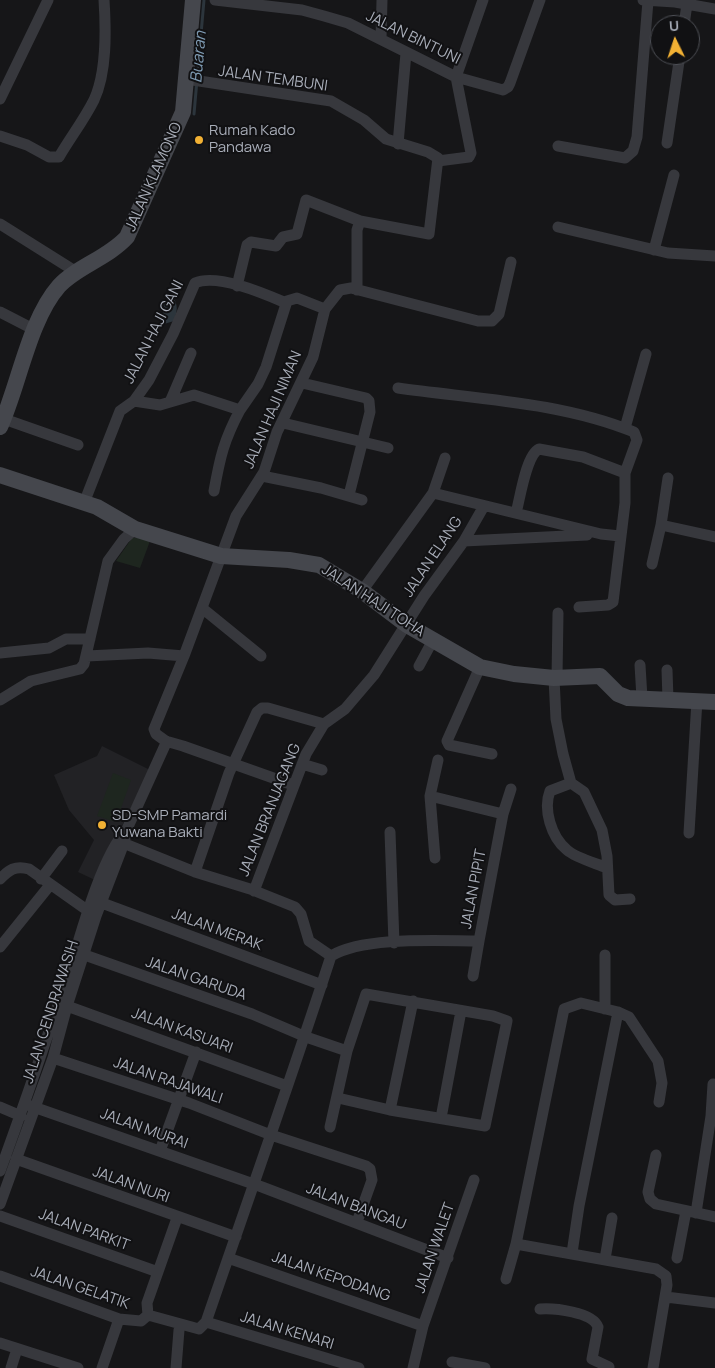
<!DOCTYPE html>
<style>
body{margin:0}
#map{position:relative;width:715px;height:1368px;overflow:hidden;background:#161618;font-family:Manrope,sans-serif}
canvas{display:block}
.north{position:absolute;left:650px;top:15px;width:50px;height:50px;box-sizing:border-box;background:#111113;border:1px solid #4d4f55;border-radius:50%;rotate:356deg;font-size:14px;font-weight:700;line-height:20px;text-align:center;color:#a8adb8}
.north::after{content:'';display:block;margin:auto;width:18px;height:22px;background:#f2b134;clip-path:polygon(50% 0,100% 100%,50% 72%,0 100%)}
</style>
<div id="map">
<canvas width="715" height="1368"></canvas>
<div class="north">U</div>
</div>
<script>
const ctx = document.querySelector('canvas').getContext('2d');
ctx.lineJoin = 'round';
function paint(path, color) { ctx.fillStyle = color; ctx.fill(path, 'evenodd'); }
function stroke(path, color, width, dash) { ctx.strokeStyle = color; ctx.lineWidth = width; ctx.lineCap = dash ? 'butt' : 'round'; ctx.setLineDash(dash || []); ctx.stroke(path); }
function drawText(font, color, halo, rows, align = 'center') {
  ctx.font = font + ' Manrope,sans-serif'; ctx.lineWidth = 4; ctx.setLineDash([]); ctx.textBaseline = 'middle'; ctx.strokeStyle = halo; ctx.fillStyle = color; for (const [text, x, y, turn = 0] of rows) {
    ctx.save(); ctx.translate(x, y); ctx.rotate((+turn || 0) * Math.PI / 180); ctx.textAlign = isNaN(turn) ? turn : align; if (halo) ctx.strokeText(text, 0, 0); ctx.fillText(text, 0, 0); ctx.restore();
  }
}
paint(new Path2D(`
 M102 746 150 770 95 880 78 872 94 840 69 810 54 775 97 756Z`), '#222225');
paint(new Path2D(`
 M142 537 150 541 140 568 116 561 132 538Z
 M113 773 131 780 116 822 97 816Z`), '#1e261f');
paint(new Path2D(`
 M172 296C179 305 177 311 174 321L164 324 158 318 165 310 163 302 167 297Z`), '#2c353c');
stroke(new Path2D(`
 M194 114 204 0`), '#2c353c', 3);
stroke(new Path2D(`
 M215 0 302 10 324 16 348 23 456 77 503 90 508 87 510 83 540 0
 M643 0 675 2 715 9
 M684 25 687 4
 M381 39 382 0
 M186 79 331 101 364 120 386 139 428 152 438 158 429 234 360 221 306 200 297 234 283 237 276 246 251 242 247 245 237 286
 M0 99 48 0
 M0 136 27 145 49 157H59C70 138 84 120 94 100 107 72 106 31 104 0
 M667 143 680 55
 M398 144 406 53
 M558 146 625 158 633 151 637 137 648 1
 M438 161 469 157 471 153 456 77 483 0
 M0 224 78 273
 M558 227 668 253 715 256
 M654 250 674 175
 M357 290V230L360 221
 M0 312 35 330
 M302 383 366 398 369 401 370 412 349 495
 M398 388C476 399 561 402 634 432L637 440 625 473V503L613 602 608 605 579 607
 M134 401 160 405 194 395 240 410 258 384 266 367 287 301 297 298 325 309
 M170 402 191 353
 M4 419 78 445
 M283 423 388 448
 M625 428 646 354
 M262 476 321 488 362 500
 M668 478 661 525 715 537
 M214 491C220 457 224 440 240 410
 M433 493 601 534 620 536
 M84 503 120 411 134 401 149 380 173 334 195 283C217 273 265 294 286 303
 M516 513C520 499 526 455 539 449L583 457 625 473
 M464 541 587 535
 M652 564 661 525
 M362 591 433 493 445 458
 M202 608 261 656
 M0 653 49 648 66 639H90
 M87 656 148 653 184 656
 M640 665 642 698
 M419 666 433 640
 M480 667 447 741 449 745 492 754
 M667 670 668 699
 M554 678 556 719 563 754 571 783 584 792 602 830 607 856 609 895 615 900 630 899
 M557 678 558 613
 M0 700 31 681 80 669 84 664 108 561 124 539 135 529
 M167 742 156 734 154 729 184 656 236 516 264 472 277 432 313 357 325 309 340 290 351 288 478 321H492L499 314 511 262
 M302 764 322 770
 M571 783 550 791C543 809 551 837 567 850 576 858 595 863 607 868
 M430 796 503 814
 M390 832 394 943
 M689 833 697 700
 M118 841 195 872 250 889 295 907 301 914 309 941 331 956
 M435 858 430 796 438 760
 M195 872 229 773 257 712 262 708H268L324 724
 M0 879C9 870 15 865 29 869L94 915
 M41 879 62 851
 M254 891 306 754 324 724 345 709 374 675 424 596 464 541 484 506
 M102 903 322 985
 M0 947 50 885
 M79 953 252 1014 306 1037 347 1051
 M331 956C364 936 440 941 479 941L503 814 511 789
 M473 976 479 941
 M67 1006 287 1086
 M605 1009V955
 M53 1058 189 1103 271 1135 366 1166 370 1169 372 1180 357 1222
 M25 1104 262 1187 448 1258
 M0 1107 21 1116
 M390 1110 413 1001
 M441 1118 461 1011
 M330 1127 347 1051 366 994 493 1016 507 1021 485 1126 390 1110 338 1098
 M160 1151 196 1052
 M656 1155 648 1192 650 1199 656 1204 715 1217
 M16 1159 236 1237
 M0 1171C25 1103 48 1035 71 966 82 929 102 856 127 829
 M0 1204 53 1058 67 1006 96 916 124 843 127 829 166 743 169 742 183 746 293 785
 M696 1213 711 1116 713 1084
 M0 1216 158 1272
 M572 1253 579 1206 618 1012
 M228 1258 423 1326
 M677 1258 686 1211
 M605 1259 612 1218
 M0 1276 119 1319 141 1321 148 1315
 M506 1279 516 1244
 M666 1297 715 1303
 M540 1309C554 1308 593 1312 598 1327L592 1359 609 1367
 M148 1315 199 1329 206 1322C248 1200 291 1079 331 956
 M148 1315 147 1303 177 1218
 M206 1322 359 1368
 M0 1343 78 1368
 M452 1362 485 1368
 M11 1368 17 1349
 M102 1368 119 1319
 M176 1368 179 1330
 M413 1368 423 1326 474 1180
 M653 1368 667 1285 666 1276 656 1269 516 1244 564 1009 581 1003 618 1012 629 1017 658 1061 662 1083 659 1102`), '#37383d', 11);
stroke(new Path2D(`
 M0 427C19 385 29 320 59 286 76 267 108 258 127 237L183 112 193 0
 M0 475 97 507 135 529 221 556 289 560 319 565 362 591 407 625 480 667 514 674 554 678 600 676 618 694 628 698 715 702`), '#45474d', 16);
for (const [x, y, r, color] of [
 [199,140,5,"#f2b134"],
 [102,825,5,"#f2b134"]
]) { const dot = new Path2D(); dot.arc(x, y, r, 0, 2 * Math.PI); ctx.fillStyle = color; ctx.fill(dot); stroke(dot, '#111113', 2); }
drawText('15px', '#a8adb8', '#111113', [
 ["JALAN BINTUNI",413,38,26],
 ["JALAN TEMBUNI",273,79,8],
 ["JALAN KLAMONO",154,177,-66],
 ["JALAN HAJI GANI",154,332,-63],
 ["JALAN HAJI NIMAN",273,410,-67],
 ["JALAN ELANG",433,557,-56],
 ["JALAN HAJI TOHA",373,601,33],
 ["JALAN BRANJAGANG",270,810,-68],
 ["JALAN PIPIT",474,889,-79],
 ["JALAN MERAK",217,930,20],
 ["JALAN GARUDA",196,979,19],
 ["JALAN CENDRAWASIH",51,1012,-72],
 ["JALAN KASUARI",182,1031,20],
 ["JALAN RAJAWALI",168,1081,19],
 ["JALAN MURAI",144,1129,20],
 ["JALAN NURI",131,1185,20],
 ["JALAN BANGAU",356,1207,21],
 ["JALAN PARKIT",84,1230,20],
 ["JALAN WALET",435,1248,-71],
 ["JALAN KEPODANG",331,1277,19],
 ["JALAN GELATIK",80,1288,19],
 ["JALAN KENARI",287,1331,17]
]);
drawText('15px', '#a8adb8', '#111113', [
 ["Rumah Kado",209,131],
 ["Pandawa",209,148],
 ["SD-SMP Pamardi",112,816],
 ["Yuwana Bakti",112,833]
], 'left');
drawText('italic 16px', '#7f9bb3', '#111113', [
 ["Buaran",199,57,-85]
]);
</script>
